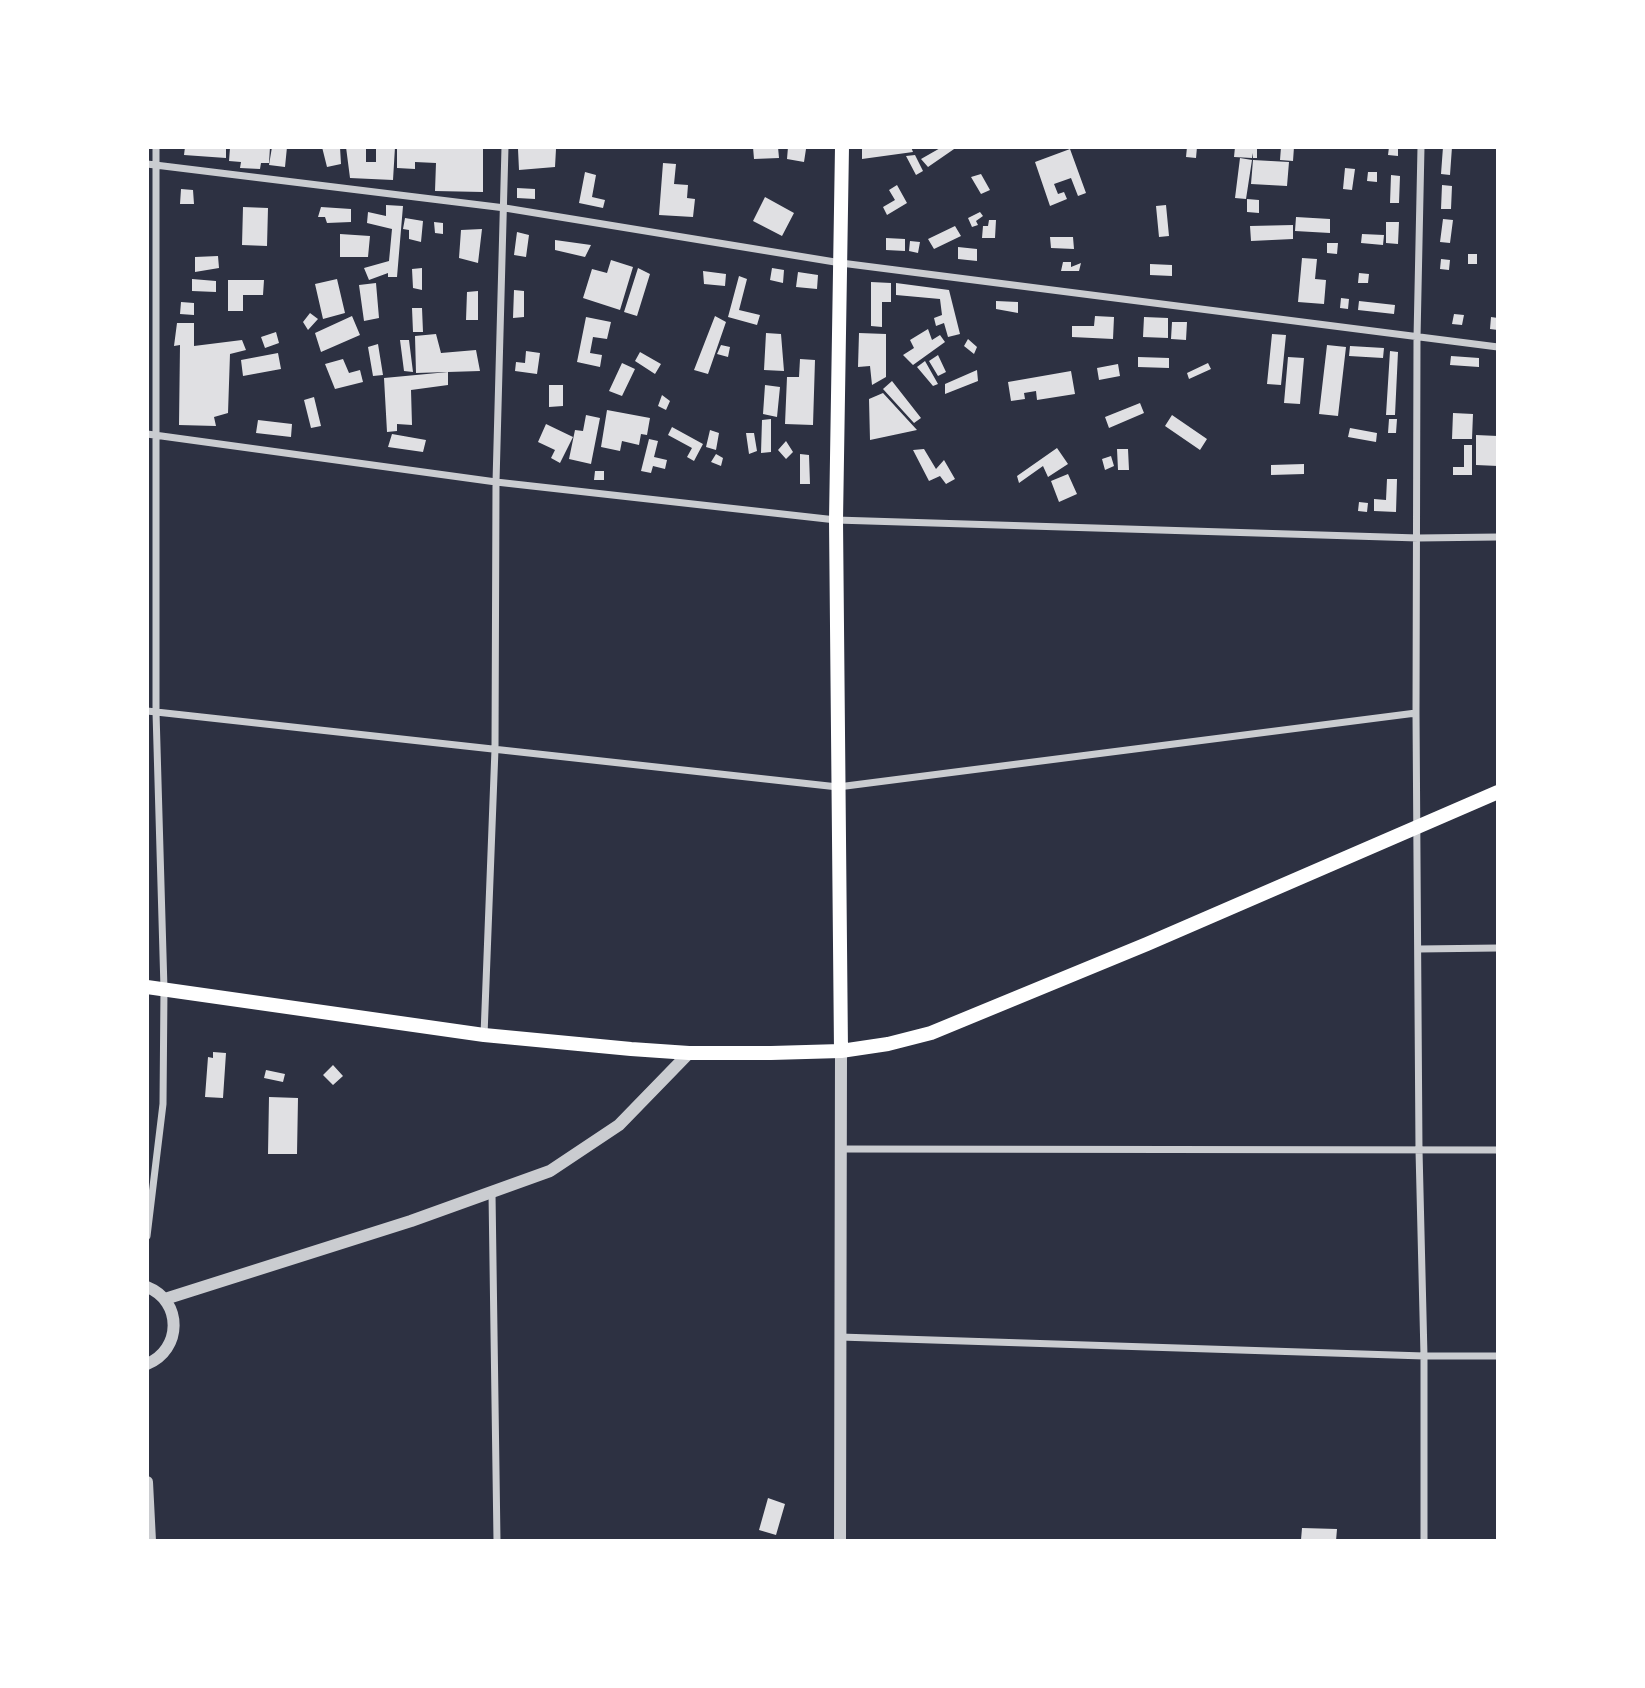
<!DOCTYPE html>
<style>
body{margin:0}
#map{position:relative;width:1645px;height:1688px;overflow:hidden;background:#2d3142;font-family:"Exo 2",sans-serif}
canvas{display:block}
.frame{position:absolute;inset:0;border:149px solid #fff;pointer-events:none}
</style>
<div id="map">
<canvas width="1645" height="1688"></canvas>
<div class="frame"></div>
</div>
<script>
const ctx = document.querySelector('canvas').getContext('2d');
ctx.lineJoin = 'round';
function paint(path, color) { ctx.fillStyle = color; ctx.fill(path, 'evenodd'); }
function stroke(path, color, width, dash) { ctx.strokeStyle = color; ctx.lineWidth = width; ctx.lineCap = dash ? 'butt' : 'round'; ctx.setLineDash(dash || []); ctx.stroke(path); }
paint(new Path2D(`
 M185 147H226V158L184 155Z
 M259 147H270L269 163H261L260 169 240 168 241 162 229 161 230 148 259 149Z
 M272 147H287L285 167 269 165Z
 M322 147H340L341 164 327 167Z
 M346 147H366V162H376V147H395L393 180 350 178Z
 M397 147H483V192L435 191 436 163 415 162V169L397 168Z
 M753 147H778L779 158 754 159Z
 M788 147 806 149 804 162 787 159Z
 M862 147H911L913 152 862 159Z
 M942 147H957L928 167 921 159Z
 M1187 147H1197L1196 158 1186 157Z
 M1235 147H1257V158H1253V153L1252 158 1234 157Z
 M1281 147H1294L1293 161 1280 160Z
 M1389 147H1398V156L1388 155Z
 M1443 147H1452L1450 175 1441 174Z
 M518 149H556L555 167 519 170Z
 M1070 149 1086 193 1078 196 1071 178 1054 184 1058 194 1064 192 1067 199 1050 206 1035 162Z
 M915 155 923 171 916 175 906 156Z
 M1240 158 1252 160 1246 199 1235 198Z
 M1253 160 1289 162 1287 186 1251 184Z
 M663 163 676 164 674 184 688 185 687 198 695 199 693 217 659 215Z
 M1345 168 1355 169 1352 190 1343 189Z
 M585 172 596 175 592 197 605 200 603 208 579 203Z
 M1368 172H1377V182L1367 181Z
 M981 174 990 190 981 194 971 177Z
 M1391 175 1400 176 1399 203H1390Z
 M897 185 907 203 887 215 883 207 895 200 889 190Z
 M1442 185 1452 186 1451 209H1441Z
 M517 188 535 189V199L517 198Z
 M181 189 193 190 194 204H180Z
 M765 197 794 213 782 236 753 221Z
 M1247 199 1259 200V213L1247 212Z
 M386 205 403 206 397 277H388V273L369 280 364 268 389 261 392 229 367 223 368 212 386 216Z
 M1166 205 1169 236 1159 237 1156 206Z
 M243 207 268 208 267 246 242 245Z
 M321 207 351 209V222L327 223 325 217H318Z
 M980 212 983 216 976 221 978 225 972 227 968 218Z
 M1296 217 1330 219V233L1295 231Z
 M405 218 423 221 421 242 409 239V230L403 229Z
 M1443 219 1453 220 1450 243 1440 242Z
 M989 220H996L995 238H982L983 226H988Z
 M434 222 443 223V234L435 233Z
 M1386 222H1399L1398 244 1386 243Z
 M1293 225V239L1251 241 1250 226Z
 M955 226 961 236 934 249 928 239Z
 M482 229 478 263 459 258 461 230Z
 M517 232 529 235 526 257 514 255Z
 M340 234 370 236 368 257H340Z
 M1362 234 1384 235 1383 245 1361 243Z
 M1050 237H1073L1074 249 1051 248Z
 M886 238 905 239V251L886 250Z
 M555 240 591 245 585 257 555 250Z
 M910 241 920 242 918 253 909 251Z
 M1327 243H1338L1337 254 1327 253Z
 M958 247 977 249V261L958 259Z
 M1468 254H1477V264H1468Z
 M218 256 219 268 195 272V257Z
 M1302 258 1317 259 1315 279 1326 280 1324 304 1298 302Z
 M1441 259 1450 260 1449 270 1440 269Z
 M611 260 633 267 620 310 583 298 592 269 607 273Z
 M1063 262H1071V267L1081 263 1079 271H1061Z
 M1150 264 1172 265V276L1150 275Z
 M422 268V290L413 288 412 269Z
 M638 268 650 274 637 316 624 312Z
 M772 268 784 270 783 283 770 280Z
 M703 271 726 274 725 286 704 284Z
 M798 272 818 275 817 289 796 287Z
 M1359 273 1369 274 1368 283H1358Z
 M739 276 747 279 739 310 760 315 757 325 728 317Z
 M192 279 216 281V292L192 291Z
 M337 279 345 313 323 319 315 284Z
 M228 280H264L263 295H243V311H228Z
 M871 282 891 283V302H882V327L871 326Z
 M376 283 379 318 364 321 359 285Z
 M896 283 949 290 960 334 948 337 944 323 936 326 934 318 942 315 940 299 896 295Z
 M514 290 524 291V317L513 318Z
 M478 291V320H466L467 292Z
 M1341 298 1349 299 1348 309 1340 308Z
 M996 301 1018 302V313L996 309Z
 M1359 301 1395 305 1394 314 1358 310Z
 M181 302 194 303V315L180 314Z
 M412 308H422L423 332H413Z
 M310 313 318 319 308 330 303 322Z
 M1454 314 1464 315 1462 325 1452 324Z
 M352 316 360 335 321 352 315 333Z
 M715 316 726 322 708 374 694 370Z
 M1095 316 1114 317 1113 339 1072 337V326H1094Z
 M586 317 611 322 607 339 593 337 590 353 602 355 600 367 577 362Z
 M1144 317 1168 318V338L1143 337Z
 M1491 317 1498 318V330L1490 329Z
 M1172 322H1187L1186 340 1171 339Z
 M177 323H194V346L242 340 246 350 230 354 228 413 214 417 216 426 179 425 180 345 174 346Z
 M928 329 932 340 940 335 945 342 913 365 903 355 914 348 910 340Z
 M276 332 279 343 265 348 261 337Z
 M766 333 781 334 784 371 764 370Z
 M859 333 886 334V377L872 385 870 366 858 367Z
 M436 334 441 353 476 350 480 371 416 373 415 336Z
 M1272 334 1286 335 1281 385 1267 384Z
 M968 339 977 347 974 354 964 346Z
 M400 340H409L413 372 404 371Z
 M378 344 383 375 373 376 368 347Z
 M721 345 730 347 728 357 717 354Z
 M1327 345 1346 347 1338 416 1319 414Z
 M1350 346 1384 348 1383 358 1349 356Z
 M526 351 540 353 537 374 515 371 516 362 525 363Z
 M1390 351 1398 352 1395 415H1386Z
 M640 352 661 364 655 374 635 361Z
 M278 353 281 369 243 376 241 360Z
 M938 355 946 372 938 376 929 361Z
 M1451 356 1479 358V367L1450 365Z
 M1138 357 1169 358V368L1138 367Z
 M1288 357 1304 358 1300 404 1284 403Z
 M343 359 349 373 360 370 363 382 335 389 325 364Z
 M800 359 815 360 813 425 785 424 787 377H799Z
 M925 361 938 384 933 386 917 367Z
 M622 363 635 369 622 396 609 391Z
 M1208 363 1211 369 1189 379 1187 373Z
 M1118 364 1120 376 1099 380 1097 368Z
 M977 370 978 381 945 394V384Z
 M1071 371 1075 394 1037 400 1036 391 1024 393 1025 399 1011 401 1008 382Z
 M448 372V385L411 390 412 425 397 424V431L387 432 384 378Z
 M892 381 921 418 914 423 883 389Z
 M549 385H563V406L549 407Z
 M765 385 780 387 777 417 763 414Z
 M883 393 917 430 870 440 869 399Z
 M662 395 670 401 666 410 658 406Z
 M314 397 321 426 311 428 304 400Z
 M1140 403 1144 413 1109 428 1105 417Z
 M607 410 650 418 647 435 641 434 639 445 622 441 620 451 601 447Z
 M1453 413 1473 414 1472 439H1452Z
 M586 415 600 418 591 464 569 459 575 430 583 431Z
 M1172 415 1207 439 1200 450 1165 426Z
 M771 419V452L761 453 762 420Z
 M1389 419H1397L1396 433H1388Z
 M258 420 292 424 291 437 256 433Z
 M546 424 573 437 560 463 551 458 555 450 538 442Z
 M672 427 703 444 694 461 687 457 692 448 668 435Z
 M1350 428 1377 433 1376 442 1348 437Z
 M710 430 719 433 716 450 706 447Z
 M746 433H754L757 451 749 454Z
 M392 434 426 440 423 452 388 447Z
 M1476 435 1498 436V466L1476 465Z
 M649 439 658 441 654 457 667 460 665 469 653 466 651 473 641 471Z
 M786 441 793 452 786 459 778 450Z
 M1464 445H1472V475H1453V467H1464Z
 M1057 448 1068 464 1048 477 1043 466 1019 483 1017 476Z
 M924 449 936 469 944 460 955 479 946 484 940 476 929 481 913 450Z
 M1117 449H1128L1129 470H1118Z
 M716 454 723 458 721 466 711 462Z
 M800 454 809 455 810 484H800Z
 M1111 456 1114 466 1105 470 1102 459Z
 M1304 464V474L1271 475V465Z
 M595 471H604V480H594Z
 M1068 474 1077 494 1059 502 1051 481Z
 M1387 479H1397L1396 512 1374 511V499L1386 500Z
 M1359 502 1368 503 1367 512 1358 511Z
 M213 1052 226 1053 223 1098 205 1097 208 1057 213 1058Z
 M333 1065 343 1076 333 1085 323 1075Z
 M266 1070 285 1074 283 1082 264 1078Z
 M269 1097 298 1098 297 1154H268Z
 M768 1498 785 1504 776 1535 759 1530Z
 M1302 1528 1337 1529 1336 1541 1301 1540Z`), '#e0e0e3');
stroke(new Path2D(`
 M1421 147 1417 338 1416 713 1419 1150 1424 1356V1541
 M147 164 505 208 841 263 1498 347
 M147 434 496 482 836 520 1418 538 1498 537
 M147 711 838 787 1416 713
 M1419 949 1498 948
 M484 1035 495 749 496 482 505 147
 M840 1149 1498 1150
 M492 1193 497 1541
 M147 1236 163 1104 164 989 156 712V147
 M840 1337 1424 1356H1498`), '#caccd0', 7);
stroke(new Path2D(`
 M147 1287C183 1301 182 1350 147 1364
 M165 1299 411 1221 550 1171 619 1125 689 1053
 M147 1482 150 1541
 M840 1541 841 1051`), '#caccd0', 12);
stroke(new Path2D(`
 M147 987 484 1035 631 1049 689 1053H771L841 1051 888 1044 931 1033 1147 944 1498 792
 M841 1051 836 520 842 147`), '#fff', 14);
</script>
